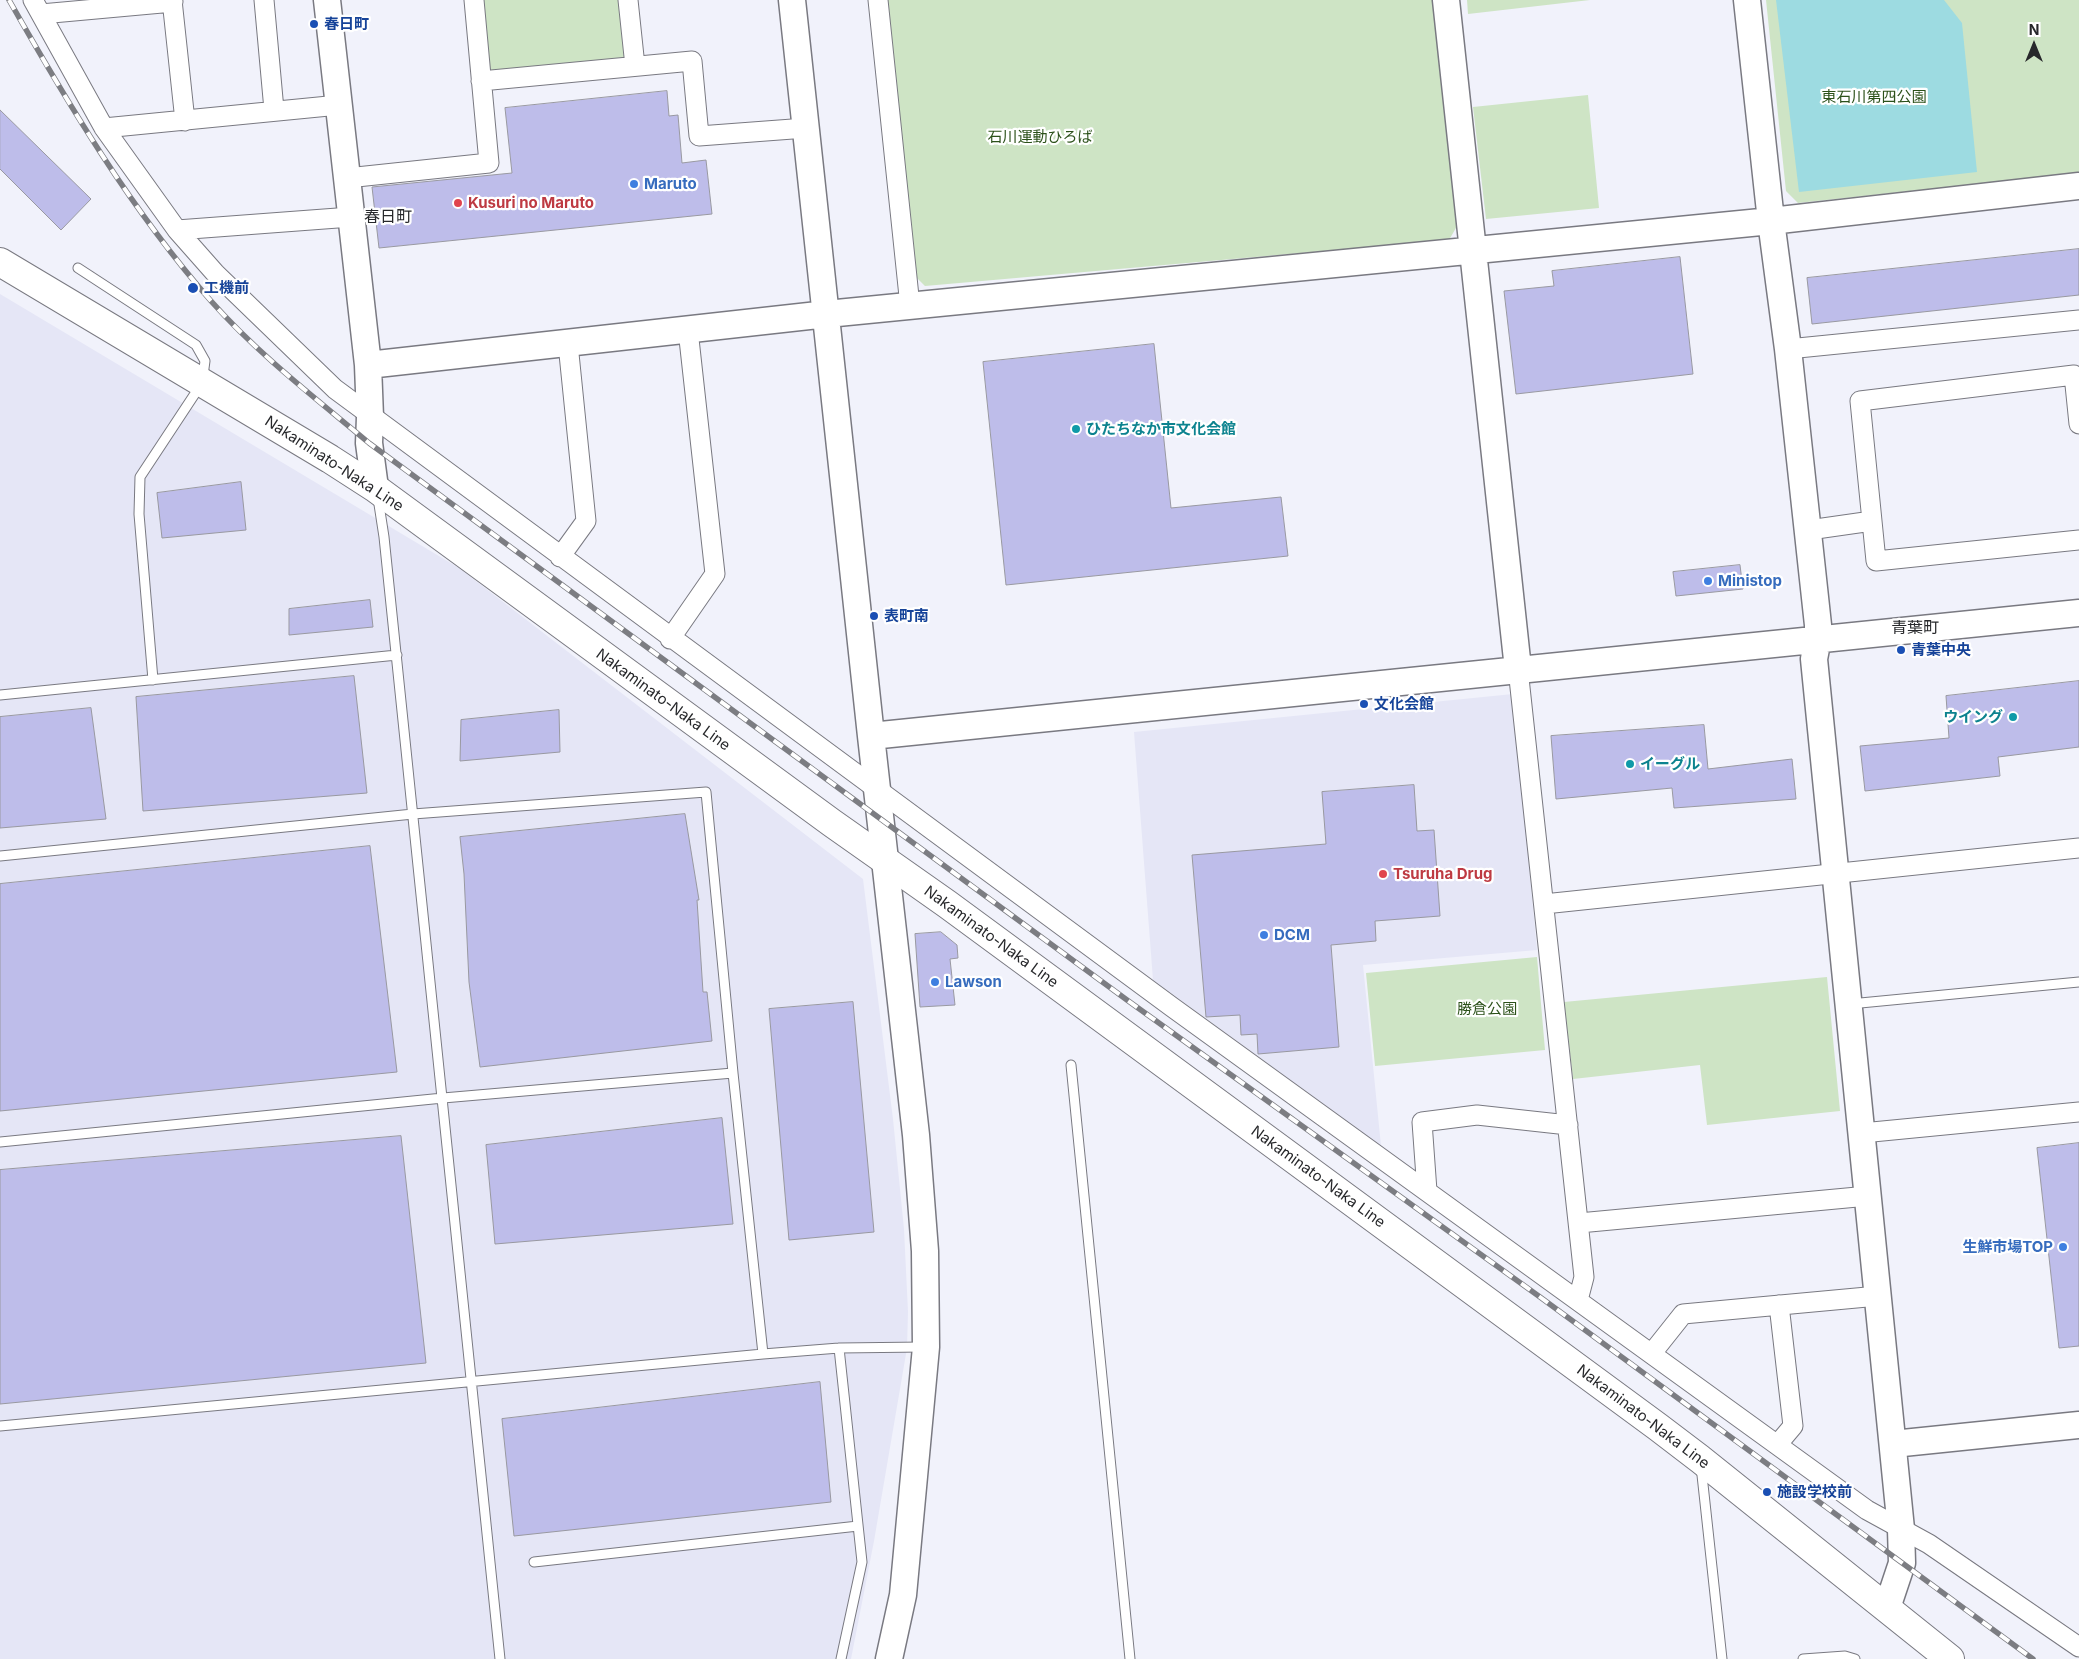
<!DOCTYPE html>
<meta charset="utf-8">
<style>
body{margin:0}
#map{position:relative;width:2079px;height:1659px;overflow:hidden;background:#f1f2fb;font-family:Inter,sans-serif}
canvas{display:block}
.north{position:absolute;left:2009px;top:20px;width:50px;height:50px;-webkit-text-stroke:4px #fff;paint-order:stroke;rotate:0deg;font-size:14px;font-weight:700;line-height:20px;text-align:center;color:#27282b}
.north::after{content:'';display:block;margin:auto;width:18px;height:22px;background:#27282b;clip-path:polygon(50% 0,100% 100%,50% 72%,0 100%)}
</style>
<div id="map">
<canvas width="2079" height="1659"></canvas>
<div class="north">N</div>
</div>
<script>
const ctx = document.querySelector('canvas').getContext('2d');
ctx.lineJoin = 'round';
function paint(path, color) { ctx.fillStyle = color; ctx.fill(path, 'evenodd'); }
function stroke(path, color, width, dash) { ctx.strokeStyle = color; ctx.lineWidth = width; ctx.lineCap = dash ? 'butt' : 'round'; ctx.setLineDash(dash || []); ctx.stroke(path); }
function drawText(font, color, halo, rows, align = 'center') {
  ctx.font = font + ' Inter,"Noto Sans JP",sans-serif'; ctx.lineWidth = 4.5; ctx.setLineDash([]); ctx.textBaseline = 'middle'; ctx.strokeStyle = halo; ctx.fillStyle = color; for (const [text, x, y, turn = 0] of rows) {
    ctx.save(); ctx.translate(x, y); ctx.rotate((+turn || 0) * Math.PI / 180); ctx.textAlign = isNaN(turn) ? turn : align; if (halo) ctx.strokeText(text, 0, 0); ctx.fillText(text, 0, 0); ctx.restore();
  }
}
paint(new Path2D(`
 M0 294 459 568 863 879 893 1119 904 1229 908 1312 907 1348 874 1541 851 1659H0Z
 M1513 694 1537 950 1363 965 1381 1146 1153 980 1134 732Z`), '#e5e6f6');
paint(new Path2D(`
 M474 0H628L635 66 481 81Z
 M887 0H1435L1460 221 1449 240 925 286 916 277Z
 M1467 0H1590L1468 14Z
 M1766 0H2079V173L1798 203 1786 191Z
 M1588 95 1599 208 1486 219 1473 107Z
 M1537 957 1545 1050 1375 1066 1366 973Z
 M1827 977 1840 1111 1707 1125 1700 1065 1573 1079 1564 1002Z`), '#cee4c5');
paint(new Path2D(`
 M1776 0H1944L1962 23 1977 172 1799 192Z`), '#9ddbe1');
const building = new Path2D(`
 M667 91 669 116 678 115 682 163 706 160 712 214 379 248 372 187 512 173 505 108Z
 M0 110 91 199 61 230 0 169Z
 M2079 249V295L1812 324 1807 278Z
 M1680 257 1693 374 1516 394 1504 291 1554 286 1552 271Z
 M1154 344 1171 508 1281 497 1288 556 1006 585 983 362Z
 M241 482 246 530 162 538 157 493Z
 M1740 565 1743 589 1676 596 1673 572Z
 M370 600 373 627 289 635V609Z
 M354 676 367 793 143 811 136 697Z
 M2079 681V747L1998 757 2000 776 1865 791 1860 746 1949 738 1946 696Z
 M91 708 106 819 0 828V717Z
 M559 710 560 752 460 761 461 720Z
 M1704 725 1708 769 1792 759 1796 799 1674 808 1672 788 1556 799 1551 736Z
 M1414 785 1417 831 1434 830 1440 916 1375 921 1376 941 1331 945 1339 1047 1258 1054 1257 1034 1241 1035 1240 1015 1206 1017 1192 855 1326 844 1322 792Z
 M685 814 699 900H697L703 992H707L712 1041 480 1067 469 982 464 874 460 837Z
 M370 846 397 1072 0 1111V884Z
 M941 932 957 945 958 958 950 959 955 1005 920 1007 915 934Z
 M853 1002 874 1232 789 1240 769 1009Z
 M722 1118 733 1224 495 1244 486 1145Z
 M401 1136 426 1363 0 1404V1170Z
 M2079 1143V1346L2059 1348 2037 1148Z
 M820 1382 831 1502 514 1536 502 1419Z`);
paint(building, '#bebdea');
stroke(building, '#9999a1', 1);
const lane = new Path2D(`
 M78 268 196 345 205 361 202 383 140 477 139 514 153 680
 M378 498 384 537 500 1659
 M0 695 397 655
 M0 856 413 814 706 792 733 1073
 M1850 1004 2079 982
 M1071 1065 1130 1659
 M0 1142 443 1098 733 1073 763 1354
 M839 1348 862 1562 841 1659
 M0 1426 763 1354 839 1348 924 1347
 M1701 1466 1722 1659
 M534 1562 858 1526
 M1803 1659 1845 1656 1855 1659`);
const street = new Path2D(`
 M33 0 104 128 177 230 215 273 335 389 1172 1007 1867 1510 1929 1544 2079 1647
 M172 0 185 121
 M264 0 274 110
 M628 0 635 66
 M878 0 910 306
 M41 14 173 2
 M481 81 692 61 699 136 806 128
 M104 128 339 105
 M347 178 489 163 474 0
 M177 230 351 217
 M1788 349 2079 320
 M2079 424 2074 375 1860 401 1876 561 2079 540
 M1809 530 1872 521
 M560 557 586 521 568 344
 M670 639 715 574 688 330
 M1518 669 1584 1277 1578 1300
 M1544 904 2079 848
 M1862 1133 2079 1112
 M1427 1191 1422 1122 1477 1115 1568 1125
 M1579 1223 1868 1196
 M1652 1353 1683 1314 1878 1296
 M1777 1445 1793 1426 1779 1305`);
const secondary = new Path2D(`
 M327 0 368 365 370 417 369 443 375 488
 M792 0 871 736 916 1135 925 1251 926 1347 903 1595 889 1659
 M1446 0 1518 669
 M1747 0 1771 221 1788 349 1818 625V638L1814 659 1901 1529 1902 1563 1887 1608
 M368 365 827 314 1771 221 2079 186
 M871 736 2079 613
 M1893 1444 2079 1425`);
const primary = new Path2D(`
 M0 262 330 459 375 488 832 823 947 904 1658 1427 1700 1459 1950 1659`);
stroke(lane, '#797981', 11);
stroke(street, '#797981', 21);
stroke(secondary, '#797981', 29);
stroke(primary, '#797981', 30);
stroke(lane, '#fff', 9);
stroke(street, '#fff', 19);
stroke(secondary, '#fff', 26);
stroke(primary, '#fff', 28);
const rail = new Path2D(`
 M9 0C68 104 132 211 211 301 258 354 314 397 369 443L1127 1000 1540 1297 2033 1659`);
stroke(rail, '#7c7d82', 5.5);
stroke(rail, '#fff', 4, [11]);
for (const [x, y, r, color] of [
 [314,24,5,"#1a4fb4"],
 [634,184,5,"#3f7fe0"],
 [458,203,5,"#e0444e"],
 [193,288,6,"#1a4fb4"],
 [1076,429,5,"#0f9aa8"],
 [1708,581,5,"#3f7fe0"],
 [874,616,5,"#1a4fb4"],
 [1901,650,5,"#1a4fb4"],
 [1364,704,5,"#1a4fb4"],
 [2013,717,5,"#0f9aa8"],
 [1630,764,5,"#0f9aa8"],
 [1383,874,5,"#e0444e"],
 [1264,935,5,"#3f7fe0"],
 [935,982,5,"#3f7fe0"],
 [2063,1247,5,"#3f7fe0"],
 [1767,1492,5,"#1a4fb4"]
]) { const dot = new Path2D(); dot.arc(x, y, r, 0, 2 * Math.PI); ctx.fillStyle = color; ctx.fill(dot); stroke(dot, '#fff', 2); }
drawText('bold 15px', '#164399', '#fff', [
 ["春日町",324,24],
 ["工機前",204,288],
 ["表町南",884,616],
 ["青葉中央",1911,650],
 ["文化会館",1374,704],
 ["施設学校前",1777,1492]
], 'left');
drawText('15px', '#2c511a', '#fff', [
 ["東石川第四公園",1874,97],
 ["石川運動ひろば",1040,137],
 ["勝倉公園",1487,1009]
]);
drawText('bold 15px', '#366cbe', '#fff', [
 ["Maruto",644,184],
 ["Ministop",1718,581],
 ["DCM",1274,935],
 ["Lawson",945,982],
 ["生鮮市場TOP",2053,1247,"right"]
], 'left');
drawText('bold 15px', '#be3a42', '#fff', [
 ["Kusuri no Maruto",468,203],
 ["Tsuruha Drug",1393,874]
], 'left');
drawText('bold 15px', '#0d838f', '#fff', [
 ["ひたちなか市文化会館",1086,429],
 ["ウイング",2003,717,"right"],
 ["イーグル",1640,764]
], 'left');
drawText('15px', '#27282b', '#fff', [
 ["Nakaminato-Naka Line",334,464,33],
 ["Nakaminato-Naka Line",663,700,36],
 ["Nakaminato-Naka Line",991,937,36],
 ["Nakaminato-Naka Line",1318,1177,36],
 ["Nakaminato-Naka Line",1643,1417,37]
]);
drawText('16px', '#27282b', '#fff', [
 ["春日町",388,217],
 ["青葉町",1915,628]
]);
</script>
